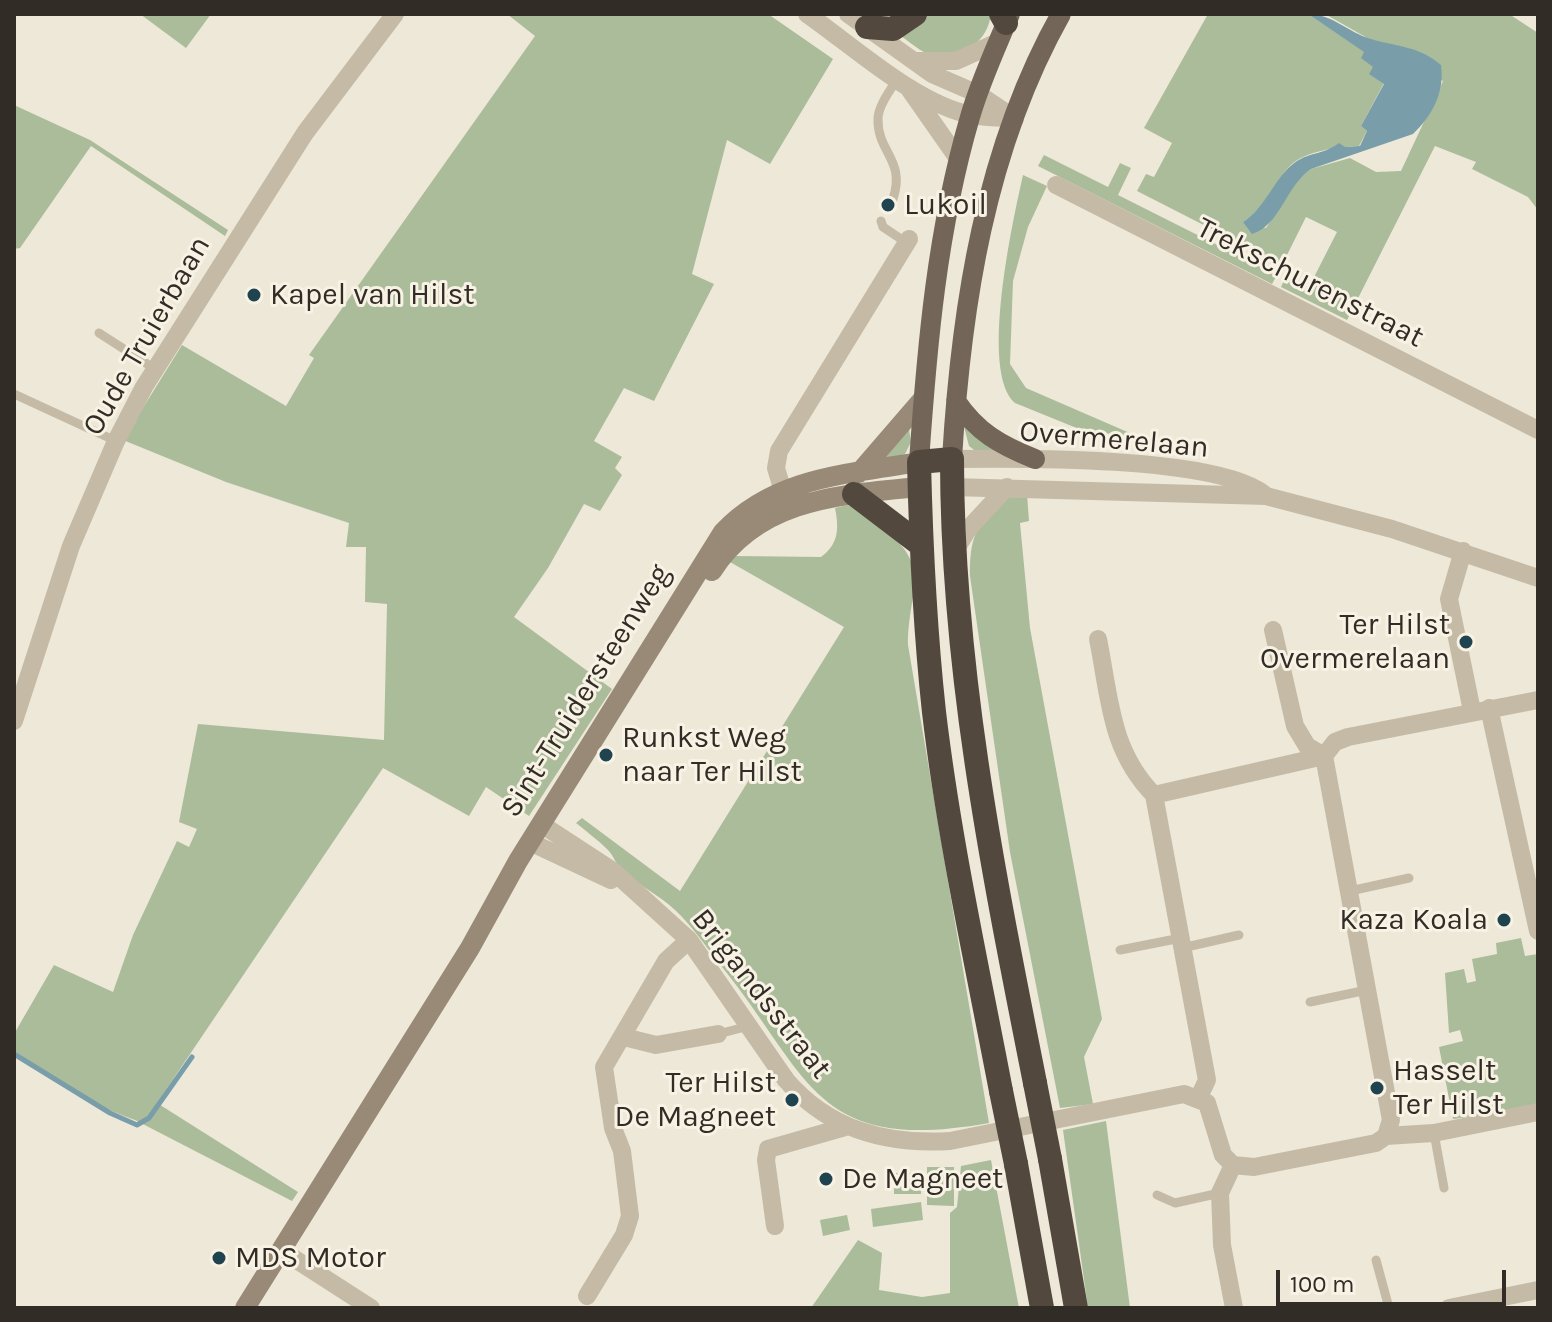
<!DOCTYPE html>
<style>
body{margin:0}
#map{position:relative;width:1552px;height:1322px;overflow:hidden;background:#eee8d8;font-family:Karla,sans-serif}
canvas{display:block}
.frame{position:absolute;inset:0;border:16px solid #322c26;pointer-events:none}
.scale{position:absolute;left:1276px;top:1270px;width:230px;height:36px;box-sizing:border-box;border:4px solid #322c26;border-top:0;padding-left:10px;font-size:24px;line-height:28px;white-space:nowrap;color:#322c26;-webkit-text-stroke:6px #f7f2e4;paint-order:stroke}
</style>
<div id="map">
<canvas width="1552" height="1322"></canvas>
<div class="frame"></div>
<div class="scale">100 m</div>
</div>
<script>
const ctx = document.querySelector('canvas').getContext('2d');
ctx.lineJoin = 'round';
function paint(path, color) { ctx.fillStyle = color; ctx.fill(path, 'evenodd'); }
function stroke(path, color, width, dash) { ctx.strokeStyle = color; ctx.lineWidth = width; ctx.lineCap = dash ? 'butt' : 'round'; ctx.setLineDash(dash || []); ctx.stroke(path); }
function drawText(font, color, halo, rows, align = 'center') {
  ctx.font = font + ' Karla,sans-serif'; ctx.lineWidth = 6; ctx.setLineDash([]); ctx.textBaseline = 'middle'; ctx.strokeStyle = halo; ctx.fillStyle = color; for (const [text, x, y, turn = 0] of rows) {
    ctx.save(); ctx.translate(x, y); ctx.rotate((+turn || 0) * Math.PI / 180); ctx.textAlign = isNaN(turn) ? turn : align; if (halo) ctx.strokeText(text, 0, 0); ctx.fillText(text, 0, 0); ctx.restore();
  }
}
paint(new Path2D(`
 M140 14H211L186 48Z
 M507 14H768L833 59 770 164 727 140 692 274 714 284 654 401 624 388 594 441 622 457 615 468 622 475 600 511 584 504 548 568 514 617 612 689 529 816 486 787 469 816 383 768 157 1103 298 1192 292 1201 135 1120C91 1105 52 1078 14 1051V1034L54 965 113 992 133 935 177 841 189 847 197 829 179 822 198 724 384 740 387 604 365 602 366 547H346L349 523 226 482 123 440 182 345 286 406 314 358 309 355 535 36Z
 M926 14H991C988 39 968 55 942 57 928 58 912 44 901 36Z
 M1208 14H1308L1365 52 1384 83 1361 126 1367 131 1359 146C1338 147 1302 151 1288 168 1272 187 1264 208 1243 222L1266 228 1298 177 1311 169 1350 158 1376 172 1401 171 1443 81 1325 14H1509L1538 33V210L1528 197 1472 169 1476 162 1435 146 1347 320 1281 287 1286 276 1309 287 1337 232 1306 217 1282 265 1137 191 1146 174 1154 177 1172 143 1144 128Z
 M14 105 90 140 228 230 225 236 91 146 20 248 14 249Z
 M1044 155 1108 187 1120 163 1131 168 1118 195 1277 275 1272 284 1038 166Z
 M1023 175 1047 186 1028 227 1013 281 1010 364 1026 388 1139 437 1084 431 1015 403C979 372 1013 220 1023 175Z
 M963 423 994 450 978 453 969 446Z
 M909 429 911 442 905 454 875 465Z
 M1011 493 1027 494 1029 521 1020 523 1030 628 1102 1019 1084 1057 1093 1104 1060 1108 1010 852 970 576C970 528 979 526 1011 493Z
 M848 505C861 507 870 516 880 525 935 569 908 587 908 645L989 1123C811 1155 811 1075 718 962 705 945 691 925 675 910 659 895 638 885 622 870 616 865 614 856 608 850 598 840 587 832 576 823L582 818 680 891 844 627 730 562 735 556 821 557C839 544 839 528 835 508Z
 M1521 938 1525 956 1538 954V1107L1453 1119 1439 1047 1463 1041 1460 1030 1449 1033 1445 973 1464 969 1467 983 1476 981 1472 959 1497 954 1496 943Z
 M1106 1121 1130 1308H1088L1063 1130Z
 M991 1160 1019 1308H811L858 1240 882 1253 879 1290 922 1297 950 1293V1213L957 1207 961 1166Z
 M927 1167H954V1206L927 1205Z
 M894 1173H921V1194H894Z
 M921 1202 923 1220 873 1227 871 1209Z
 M847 1215 850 1230 823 1236 820 1220Z`), '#aabc9a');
paint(new Path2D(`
 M1308 14C1333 14 1347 32 1371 39 1398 47 1419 46 1441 65 1445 92 1432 116 1413 134L1311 169C1287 184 1280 226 1252 234L1243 222C1266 207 1273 180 1293 164 1307 152 1324 155 1339 143L1345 147 1360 146 1367 131 1361 126 1384 84 1369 74 1373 67 1361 58 1364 52Z`), '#7a9ea9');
stroke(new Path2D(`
 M14 1054 110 1113 137 1125 149 1118 192 1057`), '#7a9ea9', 5);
stroke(new Path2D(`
 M893 199C906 160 877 152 878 119 878 106 891 89 898 78
 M881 221 883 227 907 243
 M99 333 155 369
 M14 394 116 441
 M1350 891 1409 878
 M1182 948 1239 935
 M1120 950 1181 938
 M1310 1002 1367 990
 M718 1034 749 1026
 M1434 1133 1444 1188
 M1157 1195 1175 1203 1220 1193
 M1376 1260 1389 1308`), '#c5baa6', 9);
stroke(new Path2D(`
 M807 14C853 46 916 104 971 115 985 118 1001 117 1015 119
 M848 14 932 74 978 94 1011 116
 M917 61H956L998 42
 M910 90 959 160
 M1056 185 1538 430
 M952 459C1018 458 1216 456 1264 494
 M952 487 1266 496 1392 529 1538 578
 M787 505 776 468 779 451 909 239
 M1463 551 1449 599 1472 711
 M954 552 969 528 1007 487
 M1273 630 1295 726 1307 746 1324 756
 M1098 639C1110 699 1110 750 1154 795L1207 1080 1199 1097
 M1489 708 1538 931
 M14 721 71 546 116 441 144 387 305 133 395 14
 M1324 756 1391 1120 1386 1136
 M1154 795 1324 756 1335 742 1348 737 1538 700
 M541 824 613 871 689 940 786 1080C829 1130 886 1145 950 1141L1184 1094 1207 1103 1223 1155 1233 1165
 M530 842 611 880
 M624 1037 656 1045 718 1034
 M1233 1165 1254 1167 1376 1143 1386 1136 1434 1133 1538 1112
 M1233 1165 1220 1193 1222 1245 1234 1308
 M775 1226 766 1160 768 1149 845 1127
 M281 1250 371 1308
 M587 1296 624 1235 630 1216 622 1151 613 1128 604 1067 666 961 689 940
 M1449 1308 1538 1290`), '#c5baa6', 18);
stroke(new Path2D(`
 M859 473 922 400
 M712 571C759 498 840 495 919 487
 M245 1308 470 948 518 861 723 532C775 477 848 474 919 462`), '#988a77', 20);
stroke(new Path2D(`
 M956 401C977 432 1000 445 1035 459
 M952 459C961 307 985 149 1061 14
 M919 462C927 345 937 230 970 117 980 82 996 48 1010 14`), '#736658', 20);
stroke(new Path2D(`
 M1001 14 1006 23
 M867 27 893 29 915 14
 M854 494 921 545
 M1001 1091C977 965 949 839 934 712 925 629 921 546 919 462L952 459C952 672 994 876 1035 1083
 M1050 1159 1076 1308
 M1016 1164 1042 1308`), '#52483e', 24);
stroke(new Path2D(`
 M1035 1083 1050 1159
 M1001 1091 1016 1164`), '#52483e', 24);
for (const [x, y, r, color] of [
 [888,205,8,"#1f434f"],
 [254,295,8,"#1f434f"],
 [1466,642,8,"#1f434f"],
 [606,755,8,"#1f434f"],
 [1504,920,8,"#1f434f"],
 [1377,1088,8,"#1f434f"],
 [792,1100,8,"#1f434f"],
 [826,1179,8,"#1f434f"],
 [219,1258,8,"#1f434f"]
]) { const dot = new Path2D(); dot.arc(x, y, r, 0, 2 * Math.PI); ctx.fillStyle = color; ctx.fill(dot); stroke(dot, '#f7f2e4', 3); }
drawText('30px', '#322c26', '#f7f2e4', [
 ["Lukoil",904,205],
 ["Kapel van Hilst",270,295],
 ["Ter Hilst",1450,625,"right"],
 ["Overmerelaan",1450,659,"right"],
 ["Runkst Weg",622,738],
 ["naar Ter Hilst",622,772],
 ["Kaza Koala",1488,920,"right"],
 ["Hasselt",1393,1071],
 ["Ter Hilst",1393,1105],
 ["Ter Hilst",776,1083,"right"],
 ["De Magneet",776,1117,"right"],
 ["De Magneet",842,1179],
 ["MDS Motor",235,1258]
], 'left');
drawText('30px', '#322c26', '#f7f2e4', [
 ["Trekschurenstraat",1310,283,27],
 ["Oude Truierbaan",147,336,-60],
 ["Overmerelaan",1114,440,5],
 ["Sint-Truidersteenweg",586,691,-58],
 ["Brigandsstraat",761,994,52]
]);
</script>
